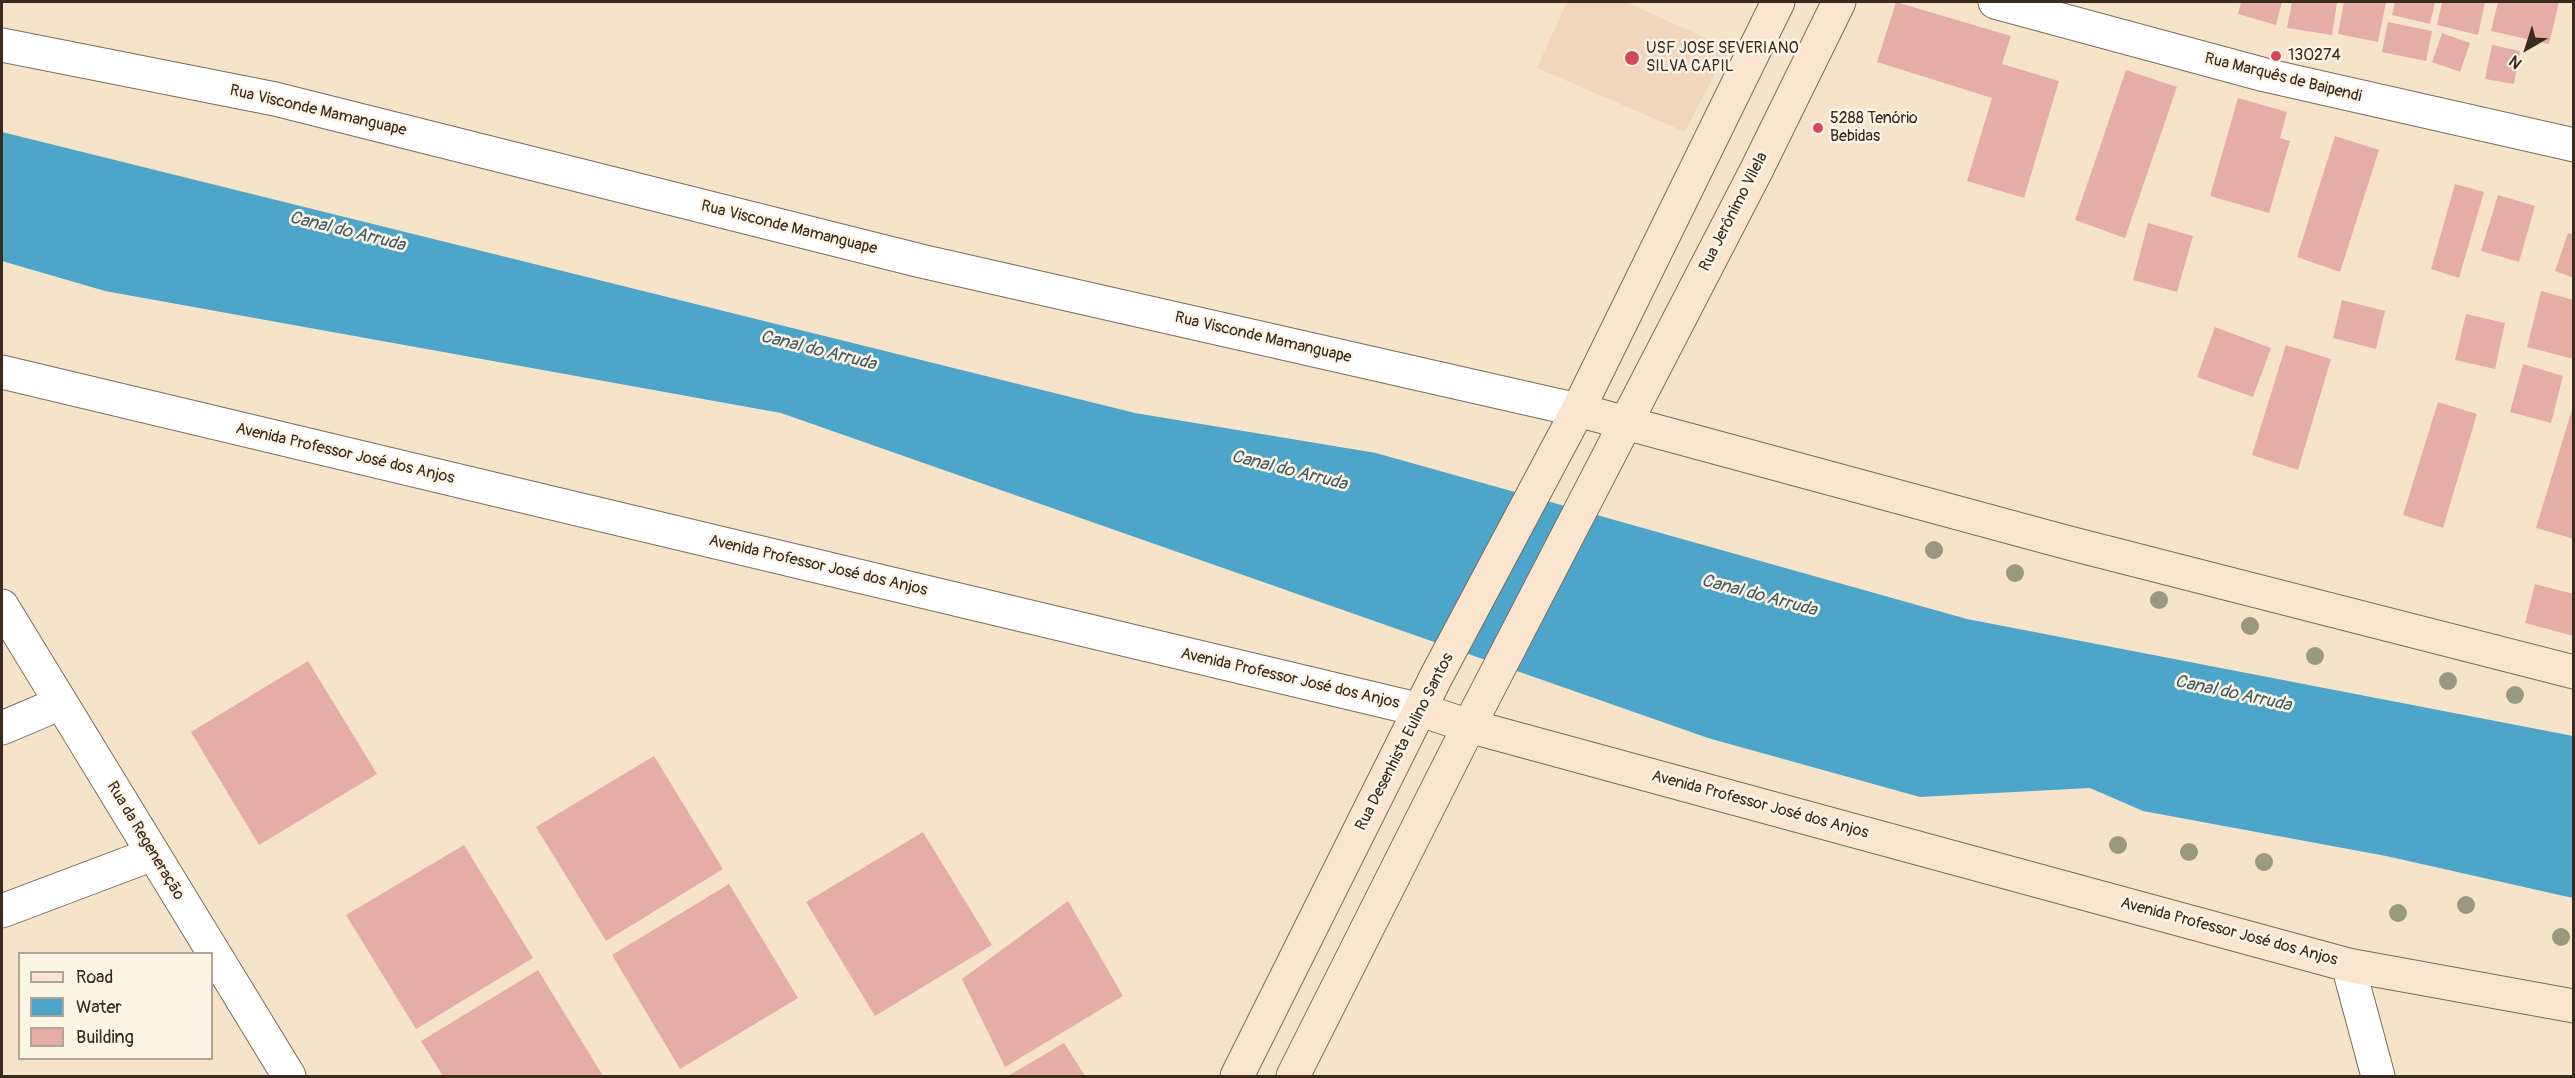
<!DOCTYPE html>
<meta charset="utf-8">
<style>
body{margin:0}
#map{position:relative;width:2575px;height:1078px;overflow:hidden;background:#f6e4ca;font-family:Pangolin,sans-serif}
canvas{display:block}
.frame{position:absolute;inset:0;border:3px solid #3b2a1e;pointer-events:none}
.legend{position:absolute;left:18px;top:952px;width:195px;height:108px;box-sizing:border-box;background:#fcf5e5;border:2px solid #afa495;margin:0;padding:8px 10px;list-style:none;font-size:18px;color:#3b2a1e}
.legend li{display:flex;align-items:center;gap:12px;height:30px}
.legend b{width:30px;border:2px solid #afa495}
.north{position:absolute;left:2497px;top:18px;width:60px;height:60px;-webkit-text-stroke:4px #fcf5e5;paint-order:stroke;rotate:219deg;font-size:16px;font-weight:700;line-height:24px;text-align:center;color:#3b2a1e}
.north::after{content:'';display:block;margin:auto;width:21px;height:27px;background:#3b2a1e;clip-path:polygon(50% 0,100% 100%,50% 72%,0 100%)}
</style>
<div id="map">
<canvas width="2575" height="1078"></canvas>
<div class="frame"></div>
<ul class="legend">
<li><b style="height:8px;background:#fbe5cf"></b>Road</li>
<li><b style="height:16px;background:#4da5ca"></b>Water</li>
<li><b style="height:16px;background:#e6ada7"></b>Building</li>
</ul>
<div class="north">N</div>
</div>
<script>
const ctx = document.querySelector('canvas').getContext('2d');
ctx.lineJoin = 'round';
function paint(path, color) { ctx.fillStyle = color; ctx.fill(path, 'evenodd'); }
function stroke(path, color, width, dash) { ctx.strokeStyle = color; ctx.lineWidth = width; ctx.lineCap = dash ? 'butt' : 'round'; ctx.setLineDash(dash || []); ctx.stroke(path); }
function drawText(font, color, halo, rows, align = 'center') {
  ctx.font = font + ' Pangolin,sans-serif'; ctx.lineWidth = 5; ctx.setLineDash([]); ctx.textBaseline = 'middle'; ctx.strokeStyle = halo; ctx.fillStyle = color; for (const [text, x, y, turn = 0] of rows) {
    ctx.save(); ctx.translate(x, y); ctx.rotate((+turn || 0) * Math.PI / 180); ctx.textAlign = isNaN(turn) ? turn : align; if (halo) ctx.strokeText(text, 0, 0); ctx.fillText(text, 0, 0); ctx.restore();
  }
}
paint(new Path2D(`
 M1567 2H1626L1728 48 1685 132 1537 68Z`), '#f1d5bd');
paint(new Path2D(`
 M2 132 1135 413 1376 453 1967 619 2573 736V898L2386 856 2143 811 2090 788 1920 797 1708 738 781 413 105 291 2 261Z`), '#4da5ca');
paint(new Path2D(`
 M1896 2 2011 36 2002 64 2059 81 2024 198 1967 181 1992 98 1877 62Z
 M2241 2H2282L2276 25 2238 14Z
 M2292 2H2337L2332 35 2287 28Z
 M2344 2H2386L2378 42 2338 34Z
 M2395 2H2435L2430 24 2392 15Z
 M2442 2H2485L2478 35 2437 25Z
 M2498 2H2559L2549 44 2491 31Z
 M2388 22 2432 31 2426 61 2382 52Z
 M2442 33 2470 43 2460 72 2432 62Z
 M2492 45 2520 51 2514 84 2485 79Z
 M2126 70 2177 87 2125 238 2075 220Z
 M2238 98 2287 112 2280 138 2290 141 2269 213 2210 196Z
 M2335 136 2379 150 2340 272 2297 257Z
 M2455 184 2484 192 2459 278 2431 269Z
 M2498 195 2535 206 2519 262 2481 251Z
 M2148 223 2193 236 2177 292 2133 280Z
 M2568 233 2574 235V278L2555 271Z
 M2541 291 2574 300V359L2527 347Z
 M2342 300 2385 311 2376 349 2333 338Z
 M2466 314 2505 323 2495 369 2455 360Z
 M2215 327 2271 348 2253 397 2197 377Z
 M2286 345 2331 359 2298 470 2252 455Z
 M2523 364 2563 376 2551 423 2510 412Z
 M2438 402 2477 414 2443 528 2403 515Z
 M2574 403V539L2536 528Z
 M2535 584 2574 594V636L2525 623Z
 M308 661 377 774 259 845 191 732Z
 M654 756 723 869 606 941 536 827Z
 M923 832 992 945 875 1016 806 902Z
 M464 845 533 958 416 1029 346 915Z
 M729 884 798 998 680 1069 612 955Z
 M1068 901 1123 996 1005 1067 962 979Z
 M538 970 603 1076H443L421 1041Z
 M1064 1043 1085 1076H1008Z`), '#e6ada7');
const minor = new Path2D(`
 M2 45 275 99 921 261 1578 410
 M2 372 1421 710
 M2 606 289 1076
 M2 728 61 703
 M2 911 153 854
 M2348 965 2378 1076`);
const tertiary = new Path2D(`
 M1995 2 2265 75 2574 145`);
const secondary = new Path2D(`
 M1578 410 2069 543 2574 672
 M1421 710 1469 726 2348 965 2574 1006
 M1237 1076 1437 675 1578 410 1778 2
 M1293 1076 1469 726 1757 169 1839 2`);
stroke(minor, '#7c6b5a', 35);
stroke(tertiary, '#7c6b5a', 35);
stroke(secondary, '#7c6b5a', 35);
stroke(minor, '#fff', 33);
stroke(tertiary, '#fff', 33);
stroke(secondary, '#fbe5cf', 33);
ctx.fillStyle = '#9a987e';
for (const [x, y] of [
 [1934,550],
 [2015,573],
 [2159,600],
 [2250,626],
 [2315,656],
 [2448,681],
 [2515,695],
 [2118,845],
 [2189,852],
 [2264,862],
 [2466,905],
 [2398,913],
 [2561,937]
]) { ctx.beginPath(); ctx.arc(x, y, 9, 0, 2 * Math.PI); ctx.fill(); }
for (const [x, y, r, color] of [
 [2276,56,6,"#d1495b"],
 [1632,58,8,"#d1495b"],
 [1818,128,6,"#d1495b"]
]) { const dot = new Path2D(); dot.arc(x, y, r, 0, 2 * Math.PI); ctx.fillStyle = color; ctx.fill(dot); stroke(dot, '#fcf5e5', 2); }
drawText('16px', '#3b2a1e', '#fcf5e5', [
 ["USF JOSE SEVERIANO",1646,49],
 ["SILVA CAPIL",1646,67],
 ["130274",2288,56],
 ["5288 Tenório",1830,119],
 ["Bebidas",1830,137]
], 'left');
drawText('16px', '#3b2a1e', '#fcf5e5', [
 ["Rua Marquês de Baipendi",2283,78,14],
 ["Rua Visconde Mamanguape",318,111,13],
 ["Rua Jerônimo Vilela",1734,212,-63],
 ["Rua Visconde Mamanguape",789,228,14],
 ["Rua Visconde Mamanguape",1263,338,13],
 ["Avenida Professor José dos Anjos",345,454,13],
 ["Avenida Professor José dos Anjos",818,566,13],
 ["Avenida Professor José dos Anjos",1290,679,13],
 ["Rua Desenhista Eulino Santos",1405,742,-63],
 ["Avenida Professor José dos Anjos",1760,805,15],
 ["Rua da Regeneração",145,841,59],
 ["Avenida Professor José dos Anjos",2229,932,15]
]);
drawText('italic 18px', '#425b63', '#fcf5e5', [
 ["Canal do Arruda",347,232,14],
 ["Canal do Arruda",818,351,14],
 ["Canal do Arruda",1289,471,14],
 ["Canal do Arruda",1759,596,15],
 ["Canal do Arruda",2233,694,12]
]);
</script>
